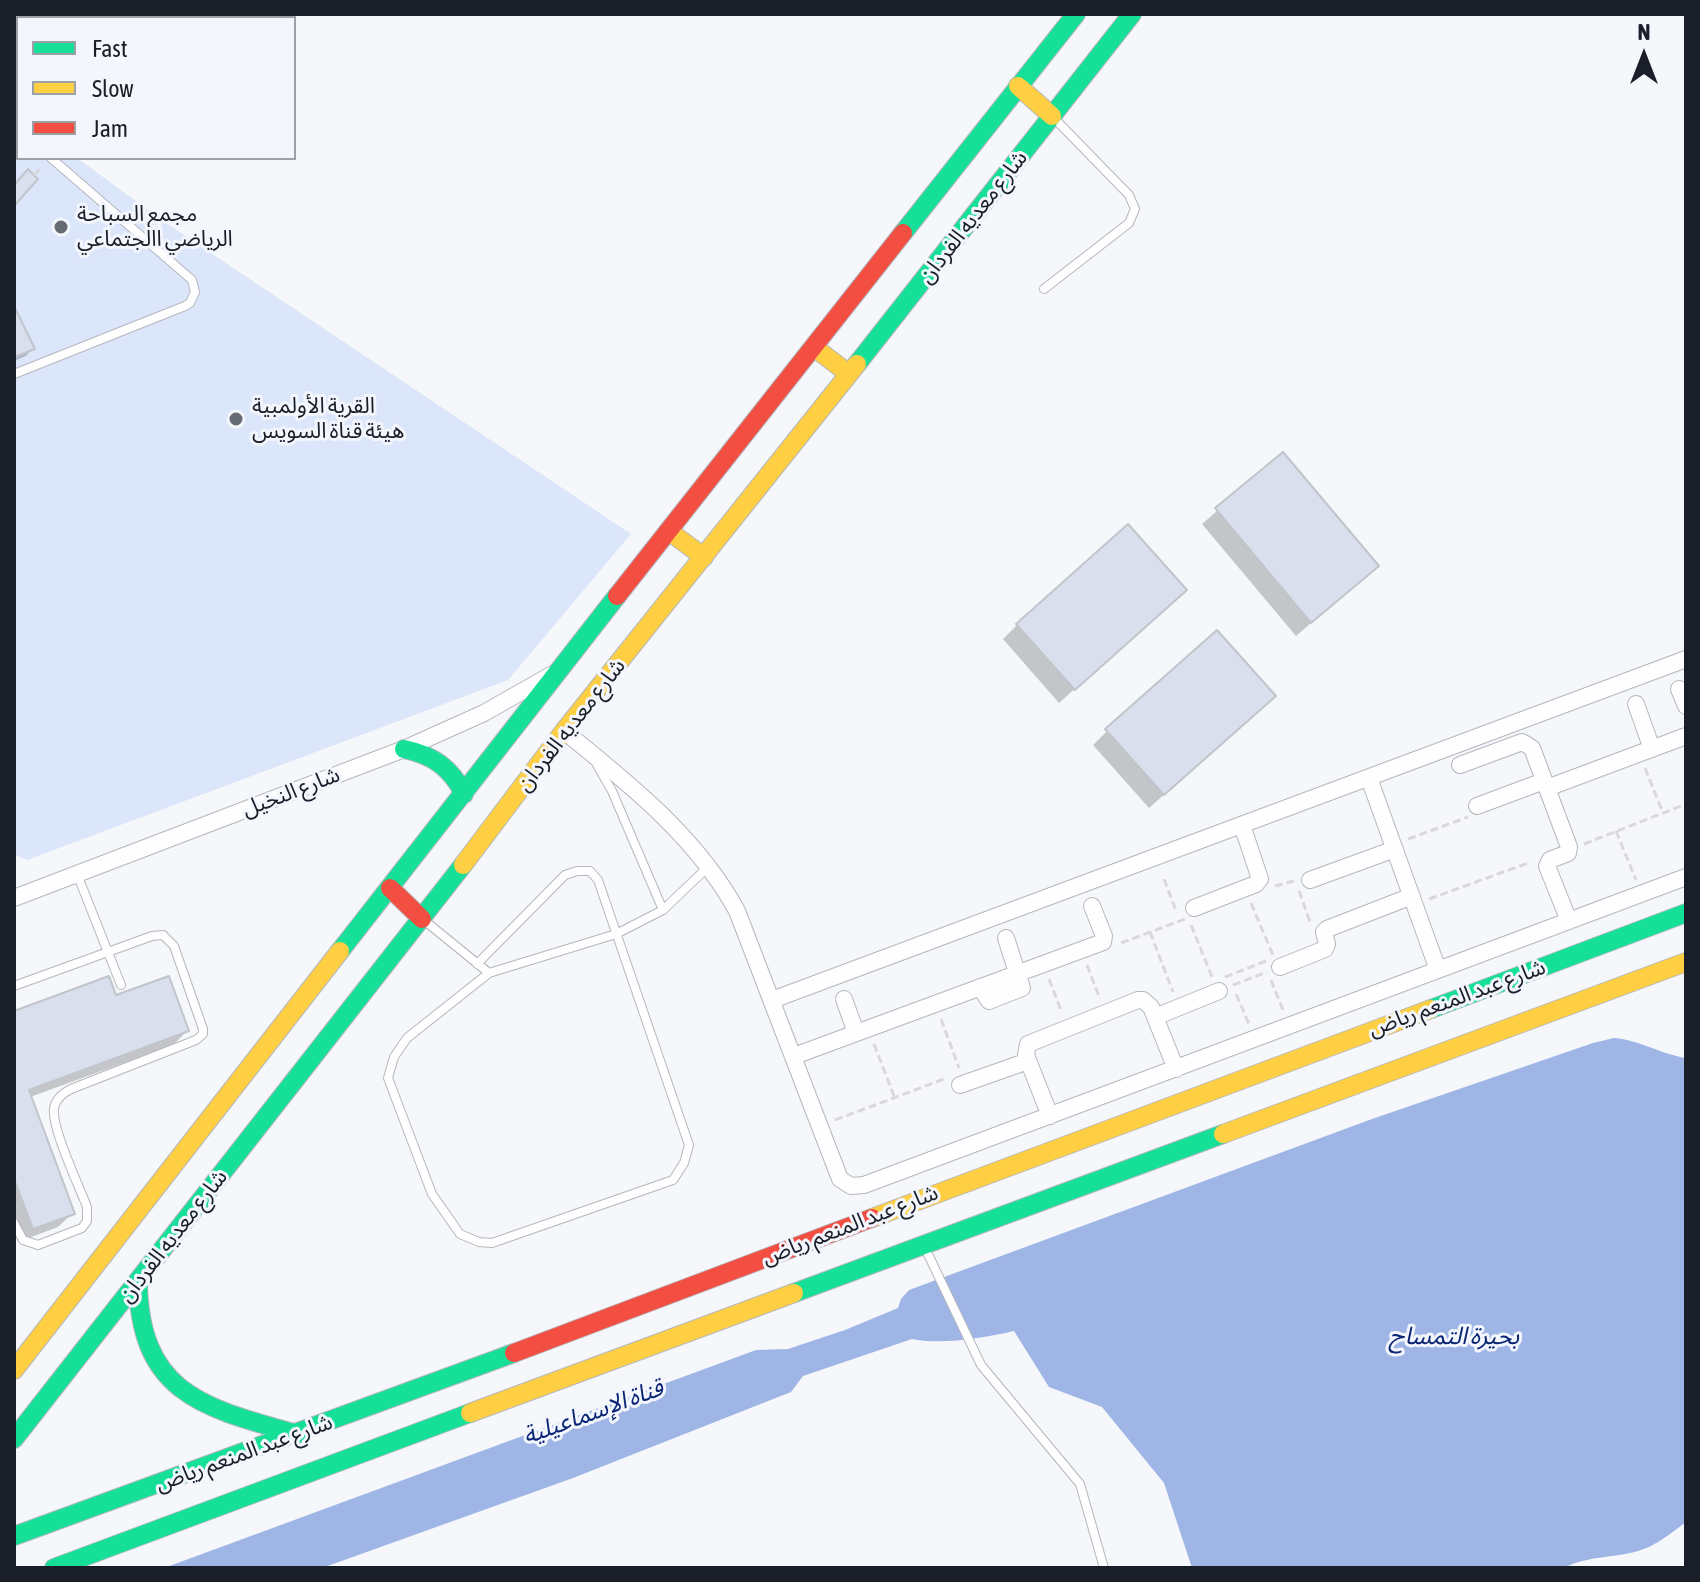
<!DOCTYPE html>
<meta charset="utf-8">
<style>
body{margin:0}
#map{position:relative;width:1700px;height:1582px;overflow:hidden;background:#f5f7fa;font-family:"Asap Condensed",sans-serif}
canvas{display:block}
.frame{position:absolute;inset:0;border:16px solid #191e28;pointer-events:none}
.legend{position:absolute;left:16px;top:16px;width:280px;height:144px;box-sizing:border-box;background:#f3f6fc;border:2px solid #9ca0a7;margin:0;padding:10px 14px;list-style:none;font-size:24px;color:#191e28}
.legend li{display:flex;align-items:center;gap:16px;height:40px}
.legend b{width:40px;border:2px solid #9ca0a7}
.north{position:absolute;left:1604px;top:16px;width:80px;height:80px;-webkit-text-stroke:6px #f3f6fc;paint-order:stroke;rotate:0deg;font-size:22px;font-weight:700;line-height:32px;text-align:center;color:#191e28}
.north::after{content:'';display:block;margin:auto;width:28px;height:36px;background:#191e28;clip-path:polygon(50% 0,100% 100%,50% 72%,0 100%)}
</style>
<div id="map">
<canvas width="1700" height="1582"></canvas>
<div class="frame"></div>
<ul class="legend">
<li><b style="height:10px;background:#16e098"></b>Fast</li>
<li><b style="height:10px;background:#ffcf43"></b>Slow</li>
<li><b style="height:10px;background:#f24e42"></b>Jam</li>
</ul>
<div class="north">N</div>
</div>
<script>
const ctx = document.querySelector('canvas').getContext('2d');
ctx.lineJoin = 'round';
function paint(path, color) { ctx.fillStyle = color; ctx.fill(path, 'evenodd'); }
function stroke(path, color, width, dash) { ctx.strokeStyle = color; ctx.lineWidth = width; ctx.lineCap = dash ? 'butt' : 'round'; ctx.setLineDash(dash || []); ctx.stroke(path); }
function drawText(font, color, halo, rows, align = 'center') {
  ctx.font = font + ' "Asap Condensed","Noto Sans Arabic",sans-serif'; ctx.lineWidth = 6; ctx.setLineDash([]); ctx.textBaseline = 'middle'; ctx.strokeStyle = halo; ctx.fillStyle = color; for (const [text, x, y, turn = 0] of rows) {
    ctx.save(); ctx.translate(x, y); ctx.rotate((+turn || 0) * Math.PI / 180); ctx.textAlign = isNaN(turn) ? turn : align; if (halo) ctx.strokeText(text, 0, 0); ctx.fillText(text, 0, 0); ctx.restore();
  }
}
paint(new Path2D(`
 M14 106 18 109V158H77L166 223 631 534 508 680 27 860 14 854Z`), '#dbe6fb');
paint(new Path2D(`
 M1614 1038C1640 1040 1660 1054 1686 1058V1522C1671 1533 1656 1546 1638 1551 1613 1558 1586 1556 1564 1568H1192L1164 1483 1102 1407 1049 1387 1014 1331C984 1338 941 1345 912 1339L803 1376 791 1392 573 1478 322 1568H164L756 1350 788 1349 845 1330 898 1308 901 1299 909 1290 1372 1119 1593 1043Z`), '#9eb5e6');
paint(new Path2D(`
 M14 310 32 349 26 356 14 361Z
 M1283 454 1377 566 1296 636 1202 524Z
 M1170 604 1059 703 1003 639 1017 625Z
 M1260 710 1149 808 1093 745 1107 731Z
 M115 998 187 1031 173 1045 30 1097 73 1213 58 1227 18 1242 14 1230V1013Z`), '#0003');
const building = new Path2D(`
 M28 169 38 179 14 206V185Z
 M14 306 35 349 14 357Z
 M1283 452 1379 566 1311 623 1215 508Z
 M1128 524 1187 590 1075 690 1016 624Z
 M1217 630 1276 696 1164 795 1105 729Z
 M109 976 116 995 169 976 189 1031 29 1090 75 1214 33 1229 14 1179V1011Z`);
paint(building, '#d9dfec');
stroke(building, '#c1c5cb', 2);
const lane = new Path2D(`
 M14 126 18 129
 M1044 289 1129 223 1135 209 1129 195 1052 116
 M14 374 185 306 190 303 195 292 192 280 51 158
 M597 765 612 791 663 910
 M77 874 121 985
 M425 921 489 973
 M477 964 565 875 577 871H590L598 880 689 1145 684 1163 673 1180 492 1243 479 1242 460 1234 432 1194 388 1078 394 1057 407 1038 489 973 616 934 663 910 709 866
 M14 986 152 936 163 935 174 946 203 1029V1034L196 1040 71 1089C63 1093 56 1098 54 1108 51 1127 79 1186 87 1207V1221L82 1228 38 1245 23 1240 14 1223
 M926 1250 981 1365 1080 1484 1104 1568`);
const street = new Path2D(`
 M1679 689 1686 706
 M1636 704 1652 749
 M564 731C628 783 697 837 737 911L840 1179 851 1186 864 1185 1686 877
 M1460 765 1522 742 1532 748 1569 847 1568 853 1550 860 1547 866 1569 921
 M1369 778 1438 970
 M1547 788 1686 736
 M1477 806 1544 781
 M1310 880 1395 849
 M14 898 404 749 484 713 551 675
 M1194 908 1256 884 1260 879 1242 825
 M1280 967 1325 949 1327 944 1324 932 1327 929 1412 896
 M980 987 989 1001 1022 988 1006 938
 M844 999 856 1033
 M772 1000 1686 659
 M1155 1017 1219 991
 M794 1056 1103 942 1104 936 1092 906
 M960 1085 1028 1061
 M1050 1116 1026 1055 1028 1044 1138 1000H1143L1151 1007 1176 1069`);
const fast = new Path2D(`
 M903 233 1076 14
 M857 364 1132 14
 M404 749C433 755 451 768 464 794
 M340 951 617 596
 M1431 1009 1686 913
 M138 1280C139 1394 204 1408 297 1434
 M794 1293 1223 1134
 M14 1439 463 865
 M14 1536 514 1353
 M54 1568 470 1413`);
const slow = new Path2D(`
 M1018 86 1052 116
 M815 348 849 374
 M670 532 704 557
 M463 865 564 731 857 364
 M1223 1134 1686 962
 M872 1218 1431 1009
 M14 1370 340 951
 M470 1413 794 1293`);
const jam = new Path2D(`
 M617 596 903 233
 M390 888 422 919
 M514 1353 872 1218`);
stroke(lane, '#b4b7be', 10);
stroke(street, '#b4b7be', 18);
stroke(fast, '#b4b7be', 20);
stroke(slow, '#b4b7be', 20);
stroke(jam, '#b4b7be', 20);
stroke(new Path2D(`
 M34 175 42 167
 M1645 768 1663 813
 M1616 831 1636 880
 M1408 839 1468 817
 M1584 844 1686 804
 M1164 879 1177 913
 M1275 886 1294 881
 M1299 891 1310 922
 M1429 899 1531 862
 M1251 903 1273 955
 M1191 925 1212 977
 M1150 932 1173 992
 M1121 943 1185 919
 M1087 965 1100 999
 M1225 977 1266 961
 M1049 979 1062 1013
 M1271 980 1283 1010
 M1233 985 1267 972
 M1236 994 1249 1024
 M941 1019 959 1068
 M874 1044 894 1096
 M835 1120 944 1079`), '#d9d9db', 3, [8, 4]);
stroke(lane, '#fefefe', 8);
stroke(street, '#fefefe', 16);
stroke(fast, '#16e098', 18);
stroke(slow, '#ffcf43', 18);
stroke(jam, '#f24e42', 18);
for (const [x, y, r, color] of [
 [61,227,8,"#666a72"],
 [236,419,8,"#666a72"]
]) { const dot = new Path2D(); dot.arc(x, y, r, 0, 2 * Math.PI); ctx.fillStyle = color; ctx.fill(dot); stroke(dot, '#f3f6fc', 3); }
drawText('22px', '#191e28', '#f3f6fc', [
 ["مجمع السباحة",77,214],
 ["الرياضي االجتماعي",77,239],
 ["القرية الأولمبية",252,406],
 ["هيئة قناة السويس",252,431]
], 'left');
drawText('22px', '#191e28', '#f3f6fc', [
 ["شارع معديه الفردان",973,217,-52],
 ["شارع معديه الفردان",571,725,-52],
 ["شارع النخيل",291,792,-21],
 ["شارع عبد المنعم رياض",1457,998,-20],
 ["شارع عبد المنعم رياض",850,1225,-21],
 ["شارع معديه الفردان",173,1236,-52],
 ["شارع عبد المنعم رياض",244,1453,-20]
]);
drawText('italic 24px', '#0a2575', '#f3f6fc', [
 ["بحيرة التمساح",1454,1336],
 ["قناة الإسماعيلية",593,1412,-20]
]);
</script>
